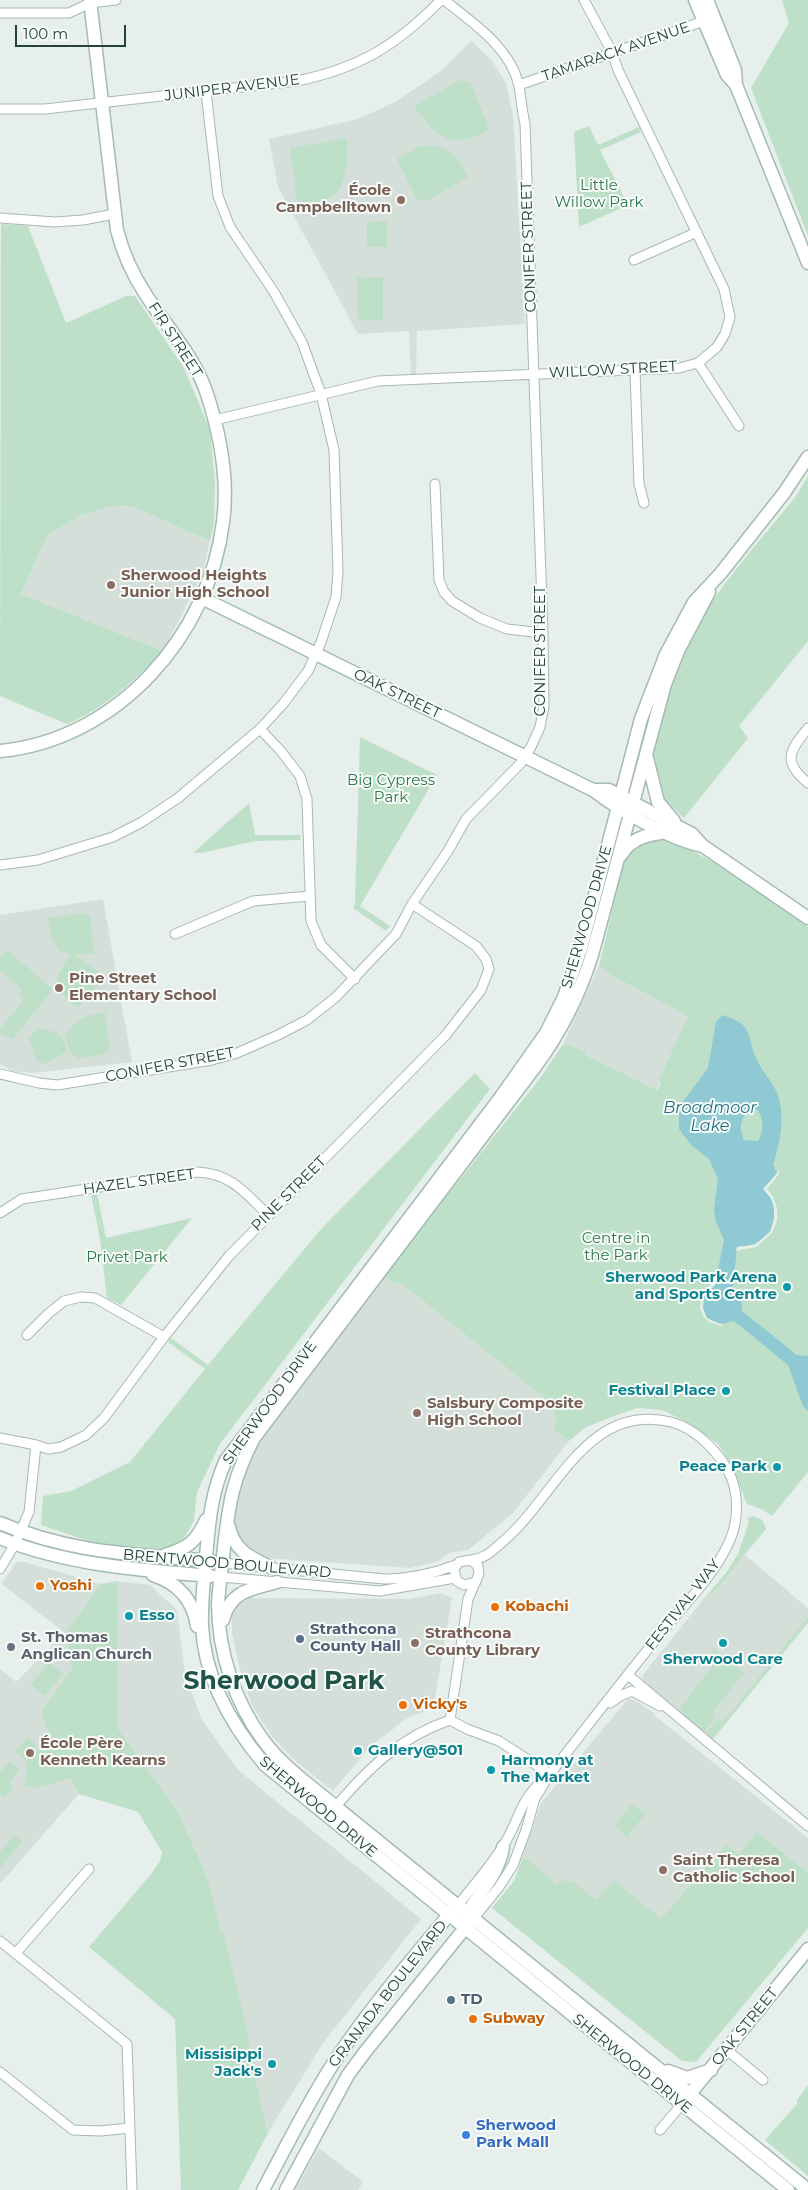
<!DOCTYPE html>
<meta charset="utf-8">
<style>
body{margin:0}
#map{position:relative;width:808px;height:2190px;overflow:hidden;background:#e6efeb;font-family:Montserrat,sans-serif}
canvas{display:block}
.scale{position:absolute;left:15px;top:25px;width:111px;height:22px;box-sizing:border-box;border:2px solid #24423a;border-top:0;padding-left:6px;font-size:15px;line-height:18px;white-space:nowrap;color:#24423a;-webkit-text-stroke:4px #f7fbf9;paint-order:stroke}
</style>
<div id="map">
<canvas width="808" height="2190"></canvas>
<div class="scale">100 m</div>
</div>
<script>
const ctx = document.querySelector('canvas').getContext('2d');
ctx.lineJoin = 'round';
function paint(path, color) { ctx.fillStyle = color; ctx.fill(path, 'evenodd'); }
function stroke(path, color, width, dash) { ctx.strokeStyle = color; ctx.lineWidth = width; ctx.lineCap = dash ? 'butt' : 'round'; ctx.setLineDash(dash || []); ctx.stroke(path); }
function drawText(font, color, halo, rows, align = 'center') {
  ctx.font = font + ' Montserrat,sans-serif'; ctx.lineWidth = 4; ctx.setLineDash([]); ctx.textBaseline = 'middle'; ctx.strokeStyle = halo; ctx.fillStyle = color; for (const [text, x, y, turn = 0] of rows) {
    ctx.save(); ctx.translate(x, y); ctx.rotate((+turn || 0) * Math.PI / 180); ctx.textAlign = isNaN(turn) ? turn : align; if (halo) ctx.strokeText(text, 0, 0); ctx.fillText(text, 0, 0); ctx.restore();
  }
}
paint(new Path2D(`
 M471 41 491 59 506 83 513 115 525 324 417 331 416 376 411 377 409 331 358 334 278 187 269 139 358 119 397 101 442 70Z
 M131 506 210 541 202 575 163 651 21 594 47 536 79 516 108 507Z
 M103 899 132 1062 33 1073 12 1071 0 1064V915Z
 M599 966 693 1015 656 1090 563 1044Z
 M384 1275 395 1283 402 1284 552 1404 558 1423 553 1429 569 1441 513 1513 468 1550 449 1553 437 1562 410 1568 265 1558 239 1541 233 1530 232 1514 238 1488 254 1451 267 1431Z
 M745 1555 808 1608V1623L713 1739 645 1684 642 1676 698 1606Z
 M16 1562H24L101 1584 65 1633 74 1667 41 1712 79 1794 0 1884V1669L16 1682 65 1633 2 1584Z
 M117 1581 150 1585 177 1610 185 1675 202 1720 238 1770 421 1919 323 2043 268 2133 208 1880 179 1813 117 1727Z
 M441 1593 452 1598 434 1704 430 1709 406 1719 370 1747 333 1791 293 1759 271 1735 252 1706 240 1669 232 1634V1608L250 1598 409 1599Z
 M628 1699 635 1700 654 1713V1715L808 1838V1927L682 2061 492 1908 514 1881 541 1803Z
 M319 2148 363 2182 358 2190H295Z`), '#d4dfda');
paint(new Path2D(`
 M782 0H808V236L751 88 789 23Z
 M460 80 470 82 490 130C449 149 439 140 414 106Z
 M589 126 598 145 639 127 641 132 600 150 628 205 579 227 574 132Z
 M347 138C348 155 348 186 332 196 322 202 309 204 298 208L290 148Z
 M433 145C455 152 459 157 468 177L425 202 416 198 397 159 417 147Z
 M387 221V247H367V222Z
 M1 224 28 226 66 323 126 296H135L184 368 210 430 215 483 214 523 210 541 131 506 108 507 79 516 47 536 21 594 163 651C134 681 107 707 67 724L0 696Z
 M383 277V320H358L357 278Z
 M808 476V641L739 726 748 738 684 818C674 808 662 799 656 787 648 770 655 743 659 726 666 698 674 670 687 643 713 592 760 541 796 496Z
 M360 737 437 775 360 906 390 926 386 931 353 908 355 903Z
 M249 803 255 835H300L301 840 255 841 201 853H193Z
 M654 838 672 840 718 865 786 910 808 927V1472L772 1516 761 1509 747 1504 733 1469 718 1444 683 1420 662 1410 637 1408 614 1416 586 1427 569 1441 553 1429 557 1423 552 1404 402 1284 395 1283 384 1275 541 1077 563 1044 566 1046 567 1044 586 1052 585 1055 657 1090 661 1082 659 1080 688 1016 608 973 599 966 625 856 631 849Z
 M84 913 90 917 94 953 75 955 99 973 101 981 78 1008C52 988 51 979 72 954L60 951 51 937 48 918Z
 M7 950 53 989 13 1039 0 1033V1029L24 1000 19 995 22 990 0 970V958Z
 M105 1012 110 1049 105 1054 77 1059 69 1050 65 1036C77 1018 84 1016 105 1012Z
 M39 1029C57 1031 63 1033 67 1052L44 1064 38 1062 28 1037Z
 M475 1073 490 1089 220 1444 197 1492 194 1521 184 1538 165 1550 100 1545 41 1525 43 1496 71 1491 130 1462 205 1369 168 1342 171 1338 208 1365 321 1229Z
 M97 1193 106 1238 192 1218 121 1305 107 1298 100 1239 91 1194Z
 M754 1516 763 1521 766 1529 718 1587 698 1606 728 1570 738 1554 749 1522 747 1518Z
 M117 1581V1727L179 1813 208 1880 221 1932 224 1934 250 2043 248 2047 268 2133 238 2190H181L175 2019 89 1947 152 1873 160 1861 162 1852 138 1812 79 1794 71 1778 36 1788 25 1786 27 1770 25 1762 43 1744 48 1731 41 1712 73 1667 65 1633 101 1584Z
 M808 1617V1622L713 1739 706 1733 717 1720 723 1722Z
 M713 1648 744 1673 712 1713 716 1717 704 1732 683 1715 680 1708 717 1660V1656L711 1651Z
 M50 1662 63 1674 45 1696 31 1684Z
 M27 1737 37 1746 25 1760 15 1752Z
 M10 1761 20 1770 9 1783 13 1787 5 1797 0 1794V1772Z
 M632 1804 645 1814 627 1837 615 1825Z
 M757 1832 808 1873V1928L696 2062 682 2061 492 1908 514 1881 523 1859 529 1860 557 1885 562 1880 575 1883 596 1900 614 1880 661 1919 726 1844 739 1854Z
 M14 1835 22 1841 0 1868V1852Z
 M808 2085V2176L765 2140 797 2104V2100Z`), '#bfe0c8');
paint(new Path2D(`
 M722 1015C752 1024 746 1031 755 1056 760 1070 772 1080 777 1093 786 1114 780 1144 773 1165L777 1173 764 1189C787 1215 771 1246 737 1247L733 1287 741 1296 742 1311 797 1355 808 1356V1411L803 1406 788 1365 734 1321 722 1324 715 1322 707 1318 703 1311 702 1301 704 1296 715 1285 724 1240 716 1222 714 1210 718 1179 709 1159 692 1146 679 1129V1107L708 1068 716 1022ZM750 1109 758 1110C764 1122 764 1129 758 1141L744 1140C739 1126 740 1120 750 1109Z`), '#8ec9d4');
paint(new Path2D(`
 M779 1171V1174L767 1189 773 1197 777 1208V1220L772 1233 756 1247 736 1251 737 1247 755 1245 770 1232 774 1219V1208L771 1198 763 1189Z
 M714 1280H716L715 1285 704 1296 703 1308 707 1318 715 1322 722 1324V1326L709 1322 703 1316 700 1308 702 1295Z`), '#e6efeb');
const street = new Path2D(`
 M0 13H69L90 3 116 0
 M519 85 707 20
 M0 109H45L297 81C360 68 397 45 441 0
 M0 218 55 222 83 220 114 214
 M634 260 697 232
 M698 363 739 426
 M635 371 639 484 644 503
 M215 420 378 381 679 368 698 363 717 347 725 334 730 317 724 289 618 70 612 52 584 0
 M435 484 439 580 444 592 452 601 480 618 507 629 543 633
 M808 728C789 751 782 762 808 783
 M260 729 280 750 300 776 307 799 311 921 321 945 355 979
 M0 865 38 860 113 837 142 822 178 798 260 729 283 704 308 671 321 642 336 597 338 571 334 450 321 394 302 342 274 292 230 227 218 196 206 92
 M175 934 253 901 309 896
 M0 1074 39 1083 57 1085 212 1060 237 1053 278 1035 307 1020 336 997 396 934 412 904 448 851 466 819 521 763 531 747 540 727 544 706 543 633 525 124C522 111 521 98 519 86 511 48 472 22 444 0
 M0 1213 22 1199 198 1172C232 1174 245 1193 268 1215
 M27 1335 49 1313 64 1301 81 1297 95 1298 164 1337
 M0 1438 36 1445 48 1449 61 1447 86 1435 104 1418 164 1337 229 1256 445 1036 481 990 489 969 486 959 476 946 412 904
 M471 1560C484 1559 491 1552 500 1544 555 1500 585 1401 671 1422 696 1428 721 1454 731 1477 739 1496 738 1522 730 1540 714 1577 682 1606 658 1637 621 1682 586 1728 550 1774L535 1798 526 1830 513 1865 499 1887 474 1918
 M222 1563 384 1579C409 1579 432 1574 456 1565
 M0 1569 15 1544 29 1512 36 1445
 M221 1577 380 1591 455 1578
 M628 1675 808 1826
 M610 1703 620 1696 632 1691 660 1706
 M450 1720 468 1599 479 1574 478 1566 471 1560 459 1562 454 1569 457 1581 464 1585 476 1582
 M333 1810C366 1770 400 1737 450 1720L467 1729 499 1741 550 1774
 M458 1905C473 1886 490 1867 503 1846 519 1822 518 1803 542 1781
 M0 1941 127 2044 132 2190
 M16 1953 89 1869
 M727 2050 763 2080
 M0 2072 73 2130 100 2131 130 2128
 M660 2130 682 2104`);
const secondary = new Path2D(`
 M695 0 727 75 736 85 808 263
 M707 0 735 70 736 85
 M709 592 678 651 665 684 592 955C579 996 561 1032 535 1067L254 1438C233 1478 229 1503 224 1547 222 1566 219 1586 218 1604 218 1652 235 1702 263 1740 282 1766 311 1786 336 1807L808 2190
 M202 598 593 790C619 810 671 840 703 846
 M0 751C117 740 209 636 223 522 229 478 220 433 206 391 193 355 167 327 146 295 133 275 123 254 117 230L90 0
 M647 758 658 802 674 821
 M593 790H609L692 834 703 846 808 918
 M621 855C631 838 647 835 665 832
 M0 1523C72 1554 137 1554 212 1561
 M228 1524C234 1550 247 1556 270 1567
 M0 1538C66 1565 140 1570 211 1576
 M165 1555C188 1548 196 1542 206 1520
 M153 1575C178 1583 193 1599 197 1626
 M223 1620C230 1591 251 1589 277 1582
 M465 1919 468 1912C481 1891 499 1873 503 1847
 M668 2071 687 2078 711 2070
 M685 2100 808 1949
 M263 2190C285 2149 306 2106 331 2067 365 2014 412 1959 453 1910
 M286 2190 348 2075 365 2052 469 1923
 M788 2190 265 1765C232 1726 204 1679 202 1625 201 1602 204 1580 206 1557 209 1523 211 1492 226 1460L500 1098 546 1033 564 997 581 948 641 719 666 654 694 602 721 573 784 493 808 457`);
stroke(street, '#a8b8b2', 11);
stroke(secondary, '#a4bbb3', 15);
stroke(street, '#fff', 9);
stroke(secondary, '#fff', 12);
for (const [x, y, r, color] of [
 [401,200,5,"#8d6e63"],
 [111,585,5,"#8d6e63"],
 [59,988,5,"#8d6e63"],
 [787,1287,5,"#0f9aa8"],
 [726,1391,5,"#0f9aa8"],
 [417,1413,5,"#8d6e63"],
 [777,1467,5,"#0f9aa8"],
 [40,1586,5,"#e8710a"],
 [495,1607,5,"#e8710a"],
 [129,1616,5,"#0f9aa8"],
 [300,1639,5,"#5c6f8a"],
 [415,1643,5,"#8d6e63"],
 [723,1643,5,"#0f9aa8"],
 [11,1647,5,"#6b7280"],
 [403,1705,5,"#e8710a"],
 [358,1751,5,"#0f9aa8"],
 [30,1753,5,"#8d6e63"],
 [491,1770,5,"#0f9aa8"],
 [663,1870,5,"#8d6e63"],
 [451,2000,5,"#5c6f8a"],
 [473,2019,5,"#e8710a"],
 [272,2064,5,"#0f9aa8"],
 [466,2135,5,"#3f7fe0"]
]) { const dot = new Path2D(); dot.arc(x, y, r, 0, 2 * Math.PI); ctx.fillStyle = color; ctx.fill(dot); stroke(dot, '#f7fbf9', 2); }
drawText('15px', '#24423a', '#f7fbf9', [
 ["TAMARACK AVENUE",616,52,-19],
 ["JUNIPER AVENUE",232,88,-7],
 ["CONIFER STREET",529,247,-92],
 ["FIR STREET",175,340,57],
 ["WILLOW STREET",613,370,-3],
 ["CONIFER STREET",541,651,-90],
 ["OAK STREET",397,694,26],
 ["SHERWOOD DRIVE",587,917,-74],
 ["CONIFER STREET",170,1065,-11],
 ["HAZEL STREET",139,1182,-8],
 ["PINE STREET",289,1194,-45],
 ["SHERWOOD DRIVE",270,1403,-54],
 ["BRENTWOOD BOULEVARD",227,1564,5],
 ["FESTIVAL WAY",683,1605,-52],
 ["SHERWOOD DRIVE",318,1807,40],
 ["GRANADA BOULEVARD",388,1994,-52],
 ["OAK STREET",745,2027,-51],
 ["SHERWOOD DRIVE",632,2064,39]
]);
drawText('15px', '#2d7a4b', '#f7fbf9', [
 ["Little",599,186],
 ["Willow Park",599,203],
 ["Big Cypress",391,781],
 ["Park",391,798],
 ["Centre in",616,1239],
 ["the Park",616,1256],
 ["Privet Park",127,1258]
]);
drawText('bold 15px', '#785e54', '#f7fbf9', [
 ["École",391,191,"right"],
 ["Campbelltown",391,208,"right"],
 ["Sherwood Heights",121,576],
 ["Junior High School",121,593],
 ["Pine Street",69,979],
 ["Elementary School",69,996],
 ["Salsbury Composite",427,1404],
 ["High School",427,1421],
 ["Strathcona",425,1634],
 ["County Library",425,1651],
 ["École Père",40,1744],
 ["Kenneth Kearns",40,1761],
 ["Saint Theresa",673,1861],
 ["Catholic School",673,1878]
], 'left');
drawText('bold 15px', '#0d838f', '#f7fbf9', [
 ["Sherwood Park Arena",777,1278],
 ["and Sports Centre",777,1295],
 ["Festival Place",716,1391],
 ["Peace Park",767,1467],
 ["Esso",139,1616,"left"],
 ["Sherwood Care",723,1660,"center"],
 ["Gallery@501",368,1751,"left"],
 ["Harmony at",501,1761,"left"],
 ["The Market",501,1778,"left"],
 ["Missisippi",262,2055],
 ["Jack's",262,2072]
], 'right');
drawText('bold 15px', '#c56008', '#f7fbf9', [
 ["Yoshi",50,1586],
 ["Kobachi",505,1607],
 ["Vicky's",413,1705],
 ["Subway",483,2019]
], 'left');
drawText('bold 15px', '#4e5e75', '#f7fbf9', [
 ["Strathcona",310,1630],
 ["County Hall",310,1647],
 ["TD",461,2000]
], 'left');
drawText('bold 15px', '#5b616d', '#f7fbf9', [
 ["St. Thomas",21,1638],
 ["Anglican Church",21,1655]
], 'left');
drawText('bold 15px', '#366cbe', '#f7fbf9', [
 ["Sherwood",476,2126],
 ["Park Mall",476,2143]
], 'left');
drawText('italic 16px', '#1c6f80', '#f7fbf9', [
 ["Broadmoor",710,1108],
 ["Lake",710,1126]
]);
drawText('bold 25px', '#1f5548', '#f7fbf9', [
 ["Sherwood Park",284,1682]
]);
</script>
